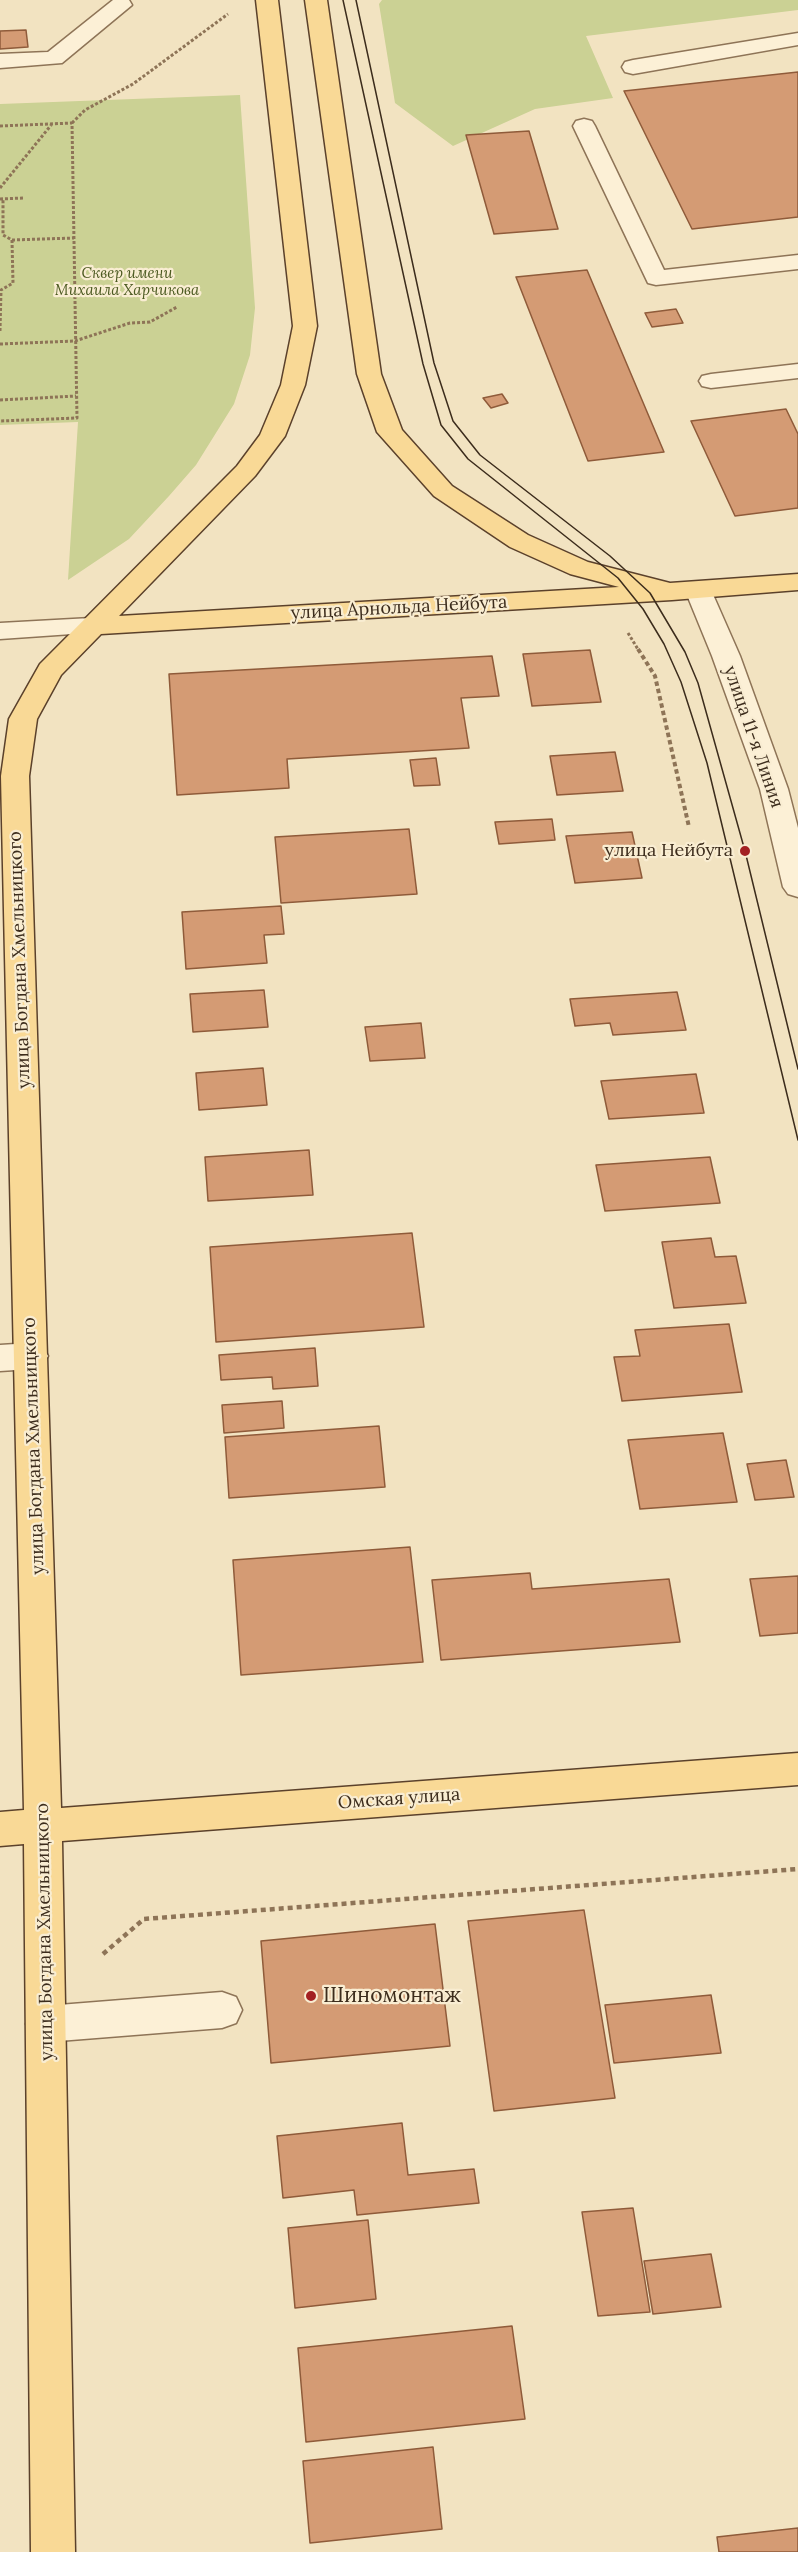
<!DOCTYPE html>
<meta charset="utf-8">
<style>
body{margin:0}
canvas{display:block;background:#f2e3c1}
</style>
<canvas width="798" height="2552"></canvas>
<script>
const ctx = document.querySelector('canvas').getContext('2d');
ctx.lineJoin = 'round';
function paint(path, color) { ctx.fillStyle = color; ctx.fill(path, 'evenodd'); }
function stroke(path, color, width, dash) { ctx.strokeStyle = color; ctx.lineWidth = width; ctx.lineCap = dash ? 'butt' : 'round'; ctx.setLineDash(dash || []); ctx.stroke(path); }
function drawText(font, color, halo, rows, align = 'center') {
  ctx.font = font + ' Lora,serif'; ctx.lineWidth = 4.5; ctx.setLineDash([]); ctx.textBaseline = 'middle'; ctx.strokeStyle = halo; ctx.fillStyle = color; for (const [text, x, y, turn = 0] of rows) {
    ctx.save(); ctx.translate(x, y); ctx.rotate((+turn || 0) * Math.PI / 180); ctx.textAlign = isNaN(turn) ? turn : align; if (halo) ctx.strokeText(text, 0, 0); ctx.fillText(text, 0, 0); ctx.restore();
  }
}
paint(new Path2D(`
 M382 0H798V10L586 36 613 98 535 109 453 146 395 103 379 4Z
 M240 95 255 308 250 355 234 404 196 465 169 496 129 539 68 580 78 422 0 425V104Z`), '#cbd194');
const building = new Path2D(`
 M26 30 28 47 0 49V31Z
 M798 72V217L692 229 624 91Z
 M529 131 558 229 494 234 466 135Z
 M587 270 664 452 588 461 516 277Z
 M676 309 683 323 652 327 645 313Z
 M502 394 508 403 491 408 483 398Z
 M786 409 798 434V508L735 516 691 421Z
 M590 650 601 702 532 706 523 654Z
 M492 656 499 696 461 698 469 748 287 759 289 788 177 795 169 674Z
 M615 752 623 791 557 795 550 756Z
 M436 758 440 785 414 786 410 760Z
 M552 819 555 840 499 844 495 822Z
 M409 829 417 894 281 903 275 837Z
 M632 832 642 878 575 883 566 836Z
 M281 906 284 934 264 935 267 963 186 969 182 912Z
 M264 990 268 1027 193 1032 190 994Z
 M677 992 686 1030 613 1035 610 1023 575 1026 570 999Z
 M421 1023 425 1058 370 1061 365 1027Z
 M263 1068 267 1105 199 1110 196 1073Z
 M696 1074 704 1113 609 1119 601 1081Z
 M309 1150 313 1195 208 1201 205 1157Z
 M710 1157 720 1203 605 1211 596 1165Z
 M412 1233 424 1327 216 1342 210 1247Z
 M711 1238 715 1257 736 1256 746 1303 674 1308 662 1242Z
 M729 1324 742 1392 622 1401 614 1357 640 1356 635 1330Z
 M315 1348 318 1386 273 1389 272 1377 221 1380 219 1355Z
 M282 1401 284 1428 224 1433 222 1405Z
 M379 1426 385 1487 229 1498 225 1437Z
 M723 1433 737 1502 640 1509 628 1440Z
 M786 1460 794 1497 755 1500 747 1464Z
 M410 1547 423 1662 241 1675 233 1560Z
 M530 1573 532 1589 669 1579 680 1642 441 1660 432 1580Z
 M798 1576V1633L760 1636 750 1579Z
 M584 1910 615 2098 494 2111 468 1921Z
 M435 1924 450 2046 271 2063 261 1941Z
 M711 1995 721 2053 614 2063 605 2005Z
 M402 2123 408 2175 474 2169 479 2203 357 2215 354 2190 283 2198 277 2136Z
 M633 2208 650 2312 598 2316 582 2212Z
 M368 2220 376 2299 295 2308 288 2228Z
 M711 2254 721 2307 653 2314 644 2261Z
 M512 2326 525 2419 306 2442 298 2348Z
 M433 2447 442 2529 310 2543 303 2461Z
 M798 2528V2552H719L717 2537Z`);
paint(building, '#d49b74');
stroke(building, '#8f5b3a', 1.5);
const minor = new Path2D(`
 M113 0H129L132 5 62 63 0 68V54L48 52Z
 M798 33V45L633 74 625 72 622 67 625 62 633 60Z
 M584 119 592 121 595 126 664 270 798 255V269L656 285 648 283 573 126 576 121Z
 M798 364V378L711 388 702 386 699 381 702 376 711 374Z
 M698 582 707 584 711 590 740 656 788 789 798 828V897L788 894 783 887 760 789 712 656 685 590 689 584Z
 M91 618 101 620 105 626 101 632 0 639V623Z
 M31 1343 43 1347 48 1356 43 1365 31 1369 0 1371V1345Z
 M222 1992 236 1997 242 2010 236 2023 222 2028 46 2042 32 2037 26 2024 32 2011 46 2006Z`);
const major = new Path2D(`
 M256 0H278L317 326 305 385 285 436 255 476 119 616 619 587 570 574 510 547 434 496 377 432 357 374 305 0H327L381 374 402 430 452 486 528 535 588 562 670 583 798 574V590L672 600 101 634 61 675 37 719 29 776 61 1808 798 1753V1785L62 1841 75 2552H31L24 1844 0 1846V1812L24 1810 1 776 9 719 40 664 237 466 260 435 281 385 293 326Z`);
stroke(minor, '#8e7457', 3);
stroke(major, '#5b412b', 3);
stroke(new Path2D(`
 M72 123 85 110 133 84 228 14
 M0 126 72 123 77 418 0 421
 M0 188 52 124
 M0 199 23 198
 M12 240 74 238
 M0 331 1 290 13 283 12 240 3 235V199
 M0 344 75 341 130 323 150 322 177 307
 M0 400 76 396
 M628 633 639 651`), '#8e7457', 3, [3, 2]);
stroke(new Path2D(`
 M638 649 655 676 689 827`), '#8e7457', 4, [4.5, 3]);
stroke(new Path2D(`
 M103 1954 144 1919 798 1869`), '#8e7457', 4.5, [5, 4]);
paint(minor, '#fcf0d6');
paint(major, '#f9d996');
stroke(new Path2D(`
 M343 0 423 364 441 425 468 459 618 578 643 609 664 644 681 682 707 763 798 1140
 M356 0 434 363 453 421 480 455 610 556 650 593 685 652 698 683 745 851 798 1069`), '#3c2c1c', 1.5);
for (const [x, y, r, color] of [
 [745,851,6,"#a32123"],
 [311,1996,6,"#a32123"]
]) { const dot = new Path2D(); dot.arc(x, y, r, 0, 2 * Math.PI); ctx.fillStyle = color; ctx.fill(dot); stroke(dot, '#f9edd2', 2); }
drawText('italic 15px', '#4c5a21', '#f9edd2', [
 ["Сквер имени",127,274],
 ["Михаила Харчикова",127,291]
]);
drawText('18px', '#3c2c1c', '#f9edd2', [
 ["улица Арнольда Нейбута",399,608,-3],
 ["улица 11-я Линия",753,737,71],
 ["улица Богдана Хмельницкого",20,960,-92],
 ["улица Богдана Хмельницкого",34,1446,-92],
 ["Омская улица",399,1799,-4],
 ["улица Богдана Хмельницкого",45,1932,-91]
]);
drawText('18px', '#3c2c1c', '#f9edd2', [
 ["улица Нейбута",733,851]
], 'right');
drawText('21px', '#3c2c1c', '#f9edd2', [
 ["Шиномонтаж",323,1996]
], 'left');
</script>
